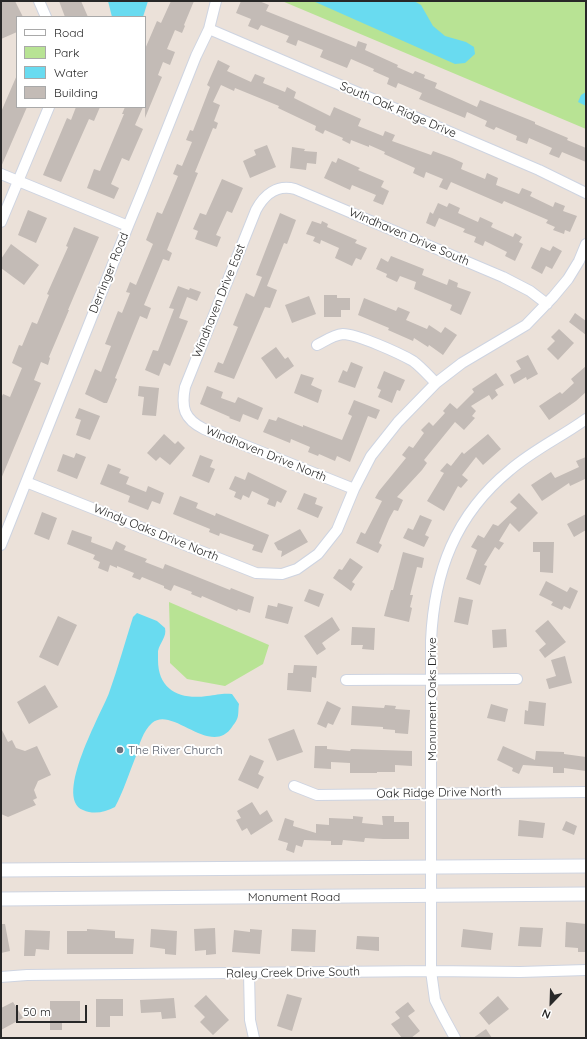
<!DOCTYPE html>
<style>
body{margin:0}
#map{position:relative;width:587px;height:1039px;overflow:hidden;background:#ebe1d9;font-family:Quicksand,sans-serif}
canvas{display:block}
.frame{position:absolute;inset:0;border:2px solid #282828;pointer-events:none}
.legend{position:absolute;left:16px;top:16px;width:130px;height:92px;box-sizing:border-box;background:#fff;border:1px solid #a9a9a9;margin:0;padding:5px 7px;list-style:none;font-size:12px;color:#282828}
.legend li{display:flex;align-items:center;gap:8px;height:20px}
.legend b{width:20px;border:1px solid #a9a9a9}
.north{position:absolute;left:531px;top:983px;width:40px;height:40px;-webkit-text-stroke:3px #fff;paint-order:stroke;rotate:203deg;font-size:11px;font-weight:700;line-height:16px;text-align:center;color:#282828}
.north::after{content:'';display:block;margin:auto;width:14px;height:18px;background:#282828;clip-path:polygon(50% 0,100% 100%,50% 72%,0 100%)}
.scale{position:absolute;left:16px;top:1005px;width:71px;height:18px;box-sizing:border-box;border:2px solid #282828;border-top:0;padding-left:5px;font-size:12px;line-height:14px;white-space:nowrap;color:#282828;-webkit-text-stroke:3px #fff;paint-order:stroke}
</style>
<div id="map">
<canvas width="587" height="1039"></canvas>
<div class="frame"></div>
<ul class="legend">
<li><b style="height:5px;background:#fff"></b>Road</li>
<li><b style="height:11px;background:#b8e394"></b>Park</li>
<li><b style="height:11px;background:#69dbf0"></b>Water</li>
<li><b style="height:11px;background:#c3bbb6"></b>Building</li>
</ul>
<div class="north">N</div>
<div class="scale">50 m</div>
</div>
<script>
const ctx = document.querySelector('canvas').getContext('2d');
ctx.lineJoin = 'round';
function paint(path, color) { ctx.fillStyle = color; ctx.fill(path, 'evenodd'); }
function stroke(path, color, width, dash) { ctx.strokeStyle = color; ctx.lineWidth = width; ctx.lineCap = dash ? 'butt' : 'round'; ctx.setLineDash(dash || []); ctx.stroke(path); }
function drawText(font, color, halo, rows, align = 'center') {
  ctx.font = font + ' Quicksand,sans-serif'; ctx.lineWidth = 4; ctx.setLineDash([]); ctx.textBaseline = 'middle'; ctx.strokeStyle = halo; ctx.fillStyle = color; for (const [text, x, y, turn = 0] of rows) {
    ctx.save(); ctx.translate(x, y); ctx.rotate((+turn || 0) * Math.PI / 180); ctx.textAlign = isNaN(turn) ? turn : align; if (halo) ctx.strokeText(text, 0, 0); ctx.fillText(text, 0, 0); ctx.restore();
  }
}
paint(new Path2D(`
 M282 1H586V129Z
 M169 602 269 645 263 664 225 686 187 679 170 663V638Z`), '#b8e394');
paint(new Path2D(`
 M108 1H148L143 17H112Z
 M313 1H414L421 5 433 26 445 36 466 42 474 47 475 54 465 63 455 64Z
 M586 92V106L578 102 581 95Z
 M137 613 157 621 165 628C167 637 160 642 158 651 158 654 158 658 158 660 158 690 180 700 207 696 217 695 222 693 232 694L239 704C238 709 239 715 237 719 236 722 233 725 232 727 211 758 172 705 152 723 143 731 139 745 136 756 129 773 124 790 115 807 105 812 94 815 83 810 53 798 102 712 109 693 118 668 125 642 133 617Z`), '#69dbf0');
paint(new Path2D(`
 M1 1H15L23 17H17V32L1 39Z
 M59 1H81L88 17H65Z
 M171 1H194L184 25 185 26 182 33 175 30 167 49 175 52 170 65 163 62 158 75 162 77 145 118V49L157 21 161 23Z
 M241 1H259L269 5 266 11 356 47 358 41 367 44 365 50 398 65 397 67 413 74 415 71 425 75 424 78 437 83 435 88 477 107 480 100 535 122V124L568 138 567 140 586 148V162L562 152 559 158 549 154 552 148 529 138 527 144 516 140 517 136 496 127 494 130 485 126 487 121 467 112 465 118 419 99 422 93 398 83 396 88 387 84 389 78 373 71 374 69 351 59 347 68 320 57 323 50 298 40 296 46 286 42 289 36 261 25 258 30 248 26 251 19 236 13Z
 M218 60 230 66 227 71 251 82 255 74 265 78 263 83 285 92 287 87 296 92 294 98 330 116 334 107 361 119 358 126 383 136 385 131 395 135 392 141 431 155 433 151 452 158 463 163 461 169 485 179 487 173 498 178 496 185 519 194 522 188 532 192 530 196 553 207 555 202 565 206 563 211 577 216 570 232 565 230 564 234 553 230 555 227 546 223 548 220 504 201 502 204 451 182 447 190 439 187 443 179 426 172 424 178 413 173 415 168 384 154 385 152 369 145V147L351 140 350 144 342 140 343 138 325 130 323 134 315 130 316 126 278 108 279 106 235 88 234 91 221 85 213 102 220 105 214 121 218 123 216 129 213 128 195 172 198 173 167 250 172 253 169 261 163 259 144 305 151 308 147 319 140 316 115 378 117 379 107 403H104L85 394 95 369 101 372 111 346 105 344 118 311 122 313 130 293 126 292 130 282 136 285 153 244 146 240 157 212 162 214 168 200 178 176 173 174 177 164 182 166 192 142 186 140 190 130 193 131 210 87 207 85Z
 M17 75V107H27L1 167V112Z
 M76 107H100L94 121 89 119 61 182 43 175 67 118 71 120Z
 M125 107H143L135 125 143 129 129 161 122 158 111 184 119 188 114 199 87 188 94 169 100 171 124 114H122Z
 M267 145 276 167 250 178 243 161 256 155 254 150Z
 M292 147 305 149 304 151 317 152 316 164 307 163 306 170 290 168Z
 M338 158 360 168 358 170 384 181 381 187 389 191 383 205 373 201 376 195 352 185 350 190 324 178 332 161 336 163Z
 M222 179 243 188 232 213 227 211 216 235 221 237 217 247 195 239 198 231 193 229 200 213 206 215Z
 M438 203 447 207 449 203 460 208 458 213 478 222 480 217 493 223 491 227 513 237 515 233 522 237 519 242 523 244 515 261 505 256 507 252 485 241 483 246 474 242 476 237 463 232 465 229 439 218 435 227 426 223 430 212 433 214Z
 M28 210 47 218 36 243 18 235Z
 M280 213 296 220 287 244 284 243 267 286 277 290 270 308 265 307 234 379 214 372 218 362 223 364 238 327 233 325 246 293 254 297 262 277 256 275Z
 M312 221 321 224 322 221 328 224 327 227 357 240 355 243 367 248 361 260 356 258 352 266 335 258 339 248 321 240 320 244 313 241 315 237 306 234Z
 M74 227 99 237 68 310H69L49 357 50 358 48 365 41 362 34 380 41 383 1 479V398L3 394 10 397 22 368 12 363 19 345 22 346 32 322 37 324 49 295 47 294 68 247 66 246Z
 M11 244 39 265 24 285 1 268V259Z
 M553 246 562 251 552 269 546 266 542 274 531 268 541 247 550 251Z
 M391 256 424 269 422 275 447 285 449 279 458 283 457 287 471 292 461 315 450 310 452 305 414 289 416 282 400 276 397 282 386 277 387 274 376 269 381 258 388 262Z
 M178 286 189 290 190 288 201 292 197 301 187 297 179 318 188 321 170 366 164 363 159 376 145 370 153 350 158 351 174 309 169 308Z
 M324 295H337V298H350V310H341V317H324Z
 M309 296 316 314 292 323 285 305Z
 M364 298 396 311 398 307 410 312 406 320 427 329 429 325 441 333 445 327 457 335 443 355 429 345 428 347 414 338 413 341 388 330 389 328 358 315Z
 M575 313 586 321V335L569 322Z
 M559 329 574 343 558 360 547 349 555 341 551 337Z
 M276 347 285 359 288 357 294 366 276 379 261 358Z
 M528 355 538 374 527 380 526 377 514 384 510 375 521 369 516 361Z
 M351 362 363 367 355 388 338 382 343 370 347 372Z
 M586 366V392L576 401 549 420 539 406 560 392 562 394 574 383 571 379Z
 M384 371 405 380 400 391 397 390 392 403 378 397 381 390 377 388Z
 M496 373 504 385 495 390 498 395 492 400 489 395 471 406 476 411 472 416 475 418 464 430 455 422 424 460 427 463 422 470 397 497 403 500 398 511 394 510 389 519 379 543 382 545 378 553 356 543 361 532 365 534 382 501 375 498 379 491 406 458 402 455 409 446 413 448 424 433 421 430 429 422 433 426 445 413 443 411 450 403 457 409 474 392 472 389Z
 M301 374 314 378 311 385 322 390 318 403 294 393Z
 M139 386 159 388 156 416 142 415 144 397 138 396Z
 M207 386 223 392 221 398 235 403 238 397 263 408 258 420 243 414 240 422 229 418 230 417 200 404Z
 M354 400 380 410 376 419 368 416 350 462 337 456 335 461 319 454 318 456 308 452 310 447 291 439 290 443 263 432 269 419 276 421 278 417 303 427V425L342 440 352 416 348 414Z
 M79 408 100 416 90 440 76 435 81 420 75 418Z
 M164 434 175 444 178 441 185 448 170 465 160 457 156 461 147 453Z
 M488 434 501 449 483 465 476 457 462 475 468 480 461 488 458 486 444 511 427 501 444 473 440 471 447 463 451 466 462 452 464 454Z
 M76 453 86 457 77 479 57 471 63 454 74 458Z
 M200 455 213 460 210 467 215 469 209 483 192 476Z
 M586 457V481L585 479 570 486 569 483 542 501 531 485 551 472 555 478 579 467 576 461Z
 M108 464 121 469 119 473 129 477 126 484 146 492 148 486 164 493 160 504 152 501 148 510 128 502 130 496 100 484Z
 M248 472 287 491 281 503 277 501 275 507 267 504 269 499 252 491 249 498 243 495 241 500 234 497 236 492 229 489 235 476 245 480Z
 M304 493 317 498 315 504 323 507 318 518 297 509Z
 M519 493 538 513 519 532 510 523 499 541 504 543 499 550 495 547 484 565 487 566 480 585 466 579 477 550 471 547 478 535 484 538 493 524 498 526 517 508 510 502Z
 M180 496 198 503 196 508 215 516 216 513 269 535 262 553 252 550 254 545 220 533 219 536 209 532 210 529 173 514Z
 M42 512 57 518 49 540 34 534Z
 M586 514V530L574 537 567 524Z
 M420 515 432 520 425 535 429 537 424 547 403 538 408 528 413 530Z
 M300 529 308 542 281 557 282 551 278 550 274 543Z
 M72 530 92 537 91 542 112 550 116 541 126 546 124 550 147 559 145 562 163 569 165 564 230 590 231 588 254 597 250 613 238 609 237 611 202 596 201 598 191 594 192 592 174 585 171 591 164 588V586L142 577 140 580 132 577 134 573 117 566V568L110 565 108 572 98 568 100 562 93 559 95 555 67 544Z
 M533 542H554L553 573 540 572V552H533Z
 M403 552 424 558 422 568 417 567 410 595H413L410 607 412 608 409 622 384 616 391 590H393Z
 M350 558 363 567 352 582 355 584 351 591 333 578 339 569 342 570Z
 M546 581 567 592 570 587 578 591 570 609 564 606 562 610 551 605 553 602 539 595Z
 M309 589 324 594 319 607 304 601Z
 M459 597 473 600 468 625 454 622Z
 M278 603 293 607 288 624 265 618 268 605 277 607Z
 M58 616 77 625 58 666 39 657Z
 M332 617 340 630 322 643 326 649 317 655 304 636Z
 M548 620 566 642 545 658 539 650 546 644 535 631Z
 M352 627 375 628 374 650 362 649 363 645H351Z
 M506 629 507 647 493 648 492 630Z
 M565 656 572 683 549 689 546 679 556 676 551 660Z
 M294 665 317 666 316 678 312 677 311 692 287 690 288 673H293Z
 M45 685 58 707 29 724 17 702Z
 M327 701 341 708 333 725 328 723 326 728 317 724Z
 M529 701 546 703 544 726 524 724 525 710 528 711Z
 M491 704 508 709 505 722 487 718Z
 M385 705 396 706 395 709 410 710 408 734 395 733V730L383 729V727L351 725 352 706 384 708Z
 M1 728 8 742 12 740 16 748 25 751 37 746 51 775 38 781 34 790 37 798 33 800 36 805 8 817 1 814Z
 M294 729 303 752 277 761 268 739Z
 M315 746H327V749L350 751 351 749 412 751V766L395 765V772H377V773H350V763L331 762V769L314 768Z
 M503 746 535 760 536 751 564 752V754L586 757V771L564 768V773H553V767L523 765 519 774 512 771 513 768 497 760Z
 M250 755 264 761 258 774 264 777 258 789 238 780Z
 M252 802 260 815 267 810 273 821 251 835 247 828 242 831 236 820 241 818 237 811Z
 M353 816 363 817 362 823 383 825 382 816H394V822H409V839H383L365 838 364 842 343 840 342 845H331V841L304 840 302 847 296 845 294 853 286 850 288 843 278 840 285 818 294 821 293 826 316 833V824L329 825V818L353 819Z
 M519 820 545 823 543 838 518 836Z
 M566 821 577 826 574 835 562 830Z
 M566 922 586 924V952H578V948L565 947Z
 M1 924H5L10 951 1 953Z
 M520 927 543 928 541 947 518 946Z
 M215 928 216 954 206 955V950L195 951 194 929Z
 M87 929 115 931V938L134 939 133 954H67V931H87Z
 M151 929 177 931 176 955 165 954V949L150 947Z
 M250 929 262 930 260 954 232 952 234 930 250 932Z
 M292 929 316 930 315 952 291 951Z
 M463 929 493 933 491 950 461 947Z
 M25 930 50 931 49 950 36 949 35 956H24Z
 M357 936 379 937V951L356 949Z
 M287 994 302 998 292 1031 277 1026Z
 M206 995 229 1020 213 1035 200 1022 205 1017 194 1006Z
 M498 996 509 1009 489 1025 479 1013Z
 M174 998 176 1018 162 1019 161 1012 141 1013 140 1000Z
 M96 999H123V1016H110V1027H96Z
 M50 1001H80V1021H62V1030H50Z
 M13 1002 23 1018 1 1030V1008Z
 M408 1002 415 1011 408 1016 420 1031 411 1038H402L391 1024 400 1018 395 1012Z
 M486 1029 492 1038H473Z`), '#c3bbb6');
const street = new Path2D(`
 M39 1 46 17
 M209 29 539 170 586 193
 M1 174 128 226
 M1 222 49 107
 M317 345C325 341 333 335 343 334 357 334 399 353 413 361 421 367 428 375 436 383
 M26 482 256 573 282 574 297 569 318 554 337 530 354 489 371 456 398 422 436 383 462 363 526 325 553 297 568 279 579 261 586 244
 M354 489 204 429C184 419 181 408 185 387L256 210C264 195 277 184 295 189L503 277 530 291 547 304
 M1 545 128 226 142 192 196 56 209 29 216 1
 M346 680 517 679
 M294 786 317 795 586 792
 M249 973 250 1020 254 1038
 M1 977 27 975 431 971 520 972 586 970
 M455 1038 443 1016 435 1000 431 971V641C434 572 455 515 510 470 533 450 561 437 586 419`);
const secondary = new Path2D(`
 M1 870 586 866
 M1 899 586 894`);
stroke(street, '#ced4e1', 12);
stroke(secondary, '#ced4e1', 15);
stroke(street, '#fff', 10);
stroke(secondary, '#fff', 13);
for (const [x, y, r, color] of [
 [120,750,4,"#6b7280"]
]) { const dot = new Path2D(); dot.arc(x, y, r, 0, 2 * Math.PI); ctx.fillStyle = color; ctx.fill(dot); stroke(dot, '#fff', 1.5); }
drawText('12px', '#282828', '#fff', [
 ["South Oak Ridge Drive",398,110,23],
 ["Windhaven Drive South",409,237,23],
 ["Derringer Road",109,273,-68],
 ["Windhaven Drive East",219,301,-68],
 ["Windhaven Drive North",266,454,22],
 ["Windy Oaks Drive North",156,533,22],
 ["Monument Oaks Drive",432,699,-90],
 ["Oak Ridge Drive North",439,793,-1],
 ["Monument Road",294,897],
 ["Raley Creek Drive South",293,973,-1]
]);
drawText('12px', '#5b616d', '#fff', [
 ["The River Church",128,750]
], 'left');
</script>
